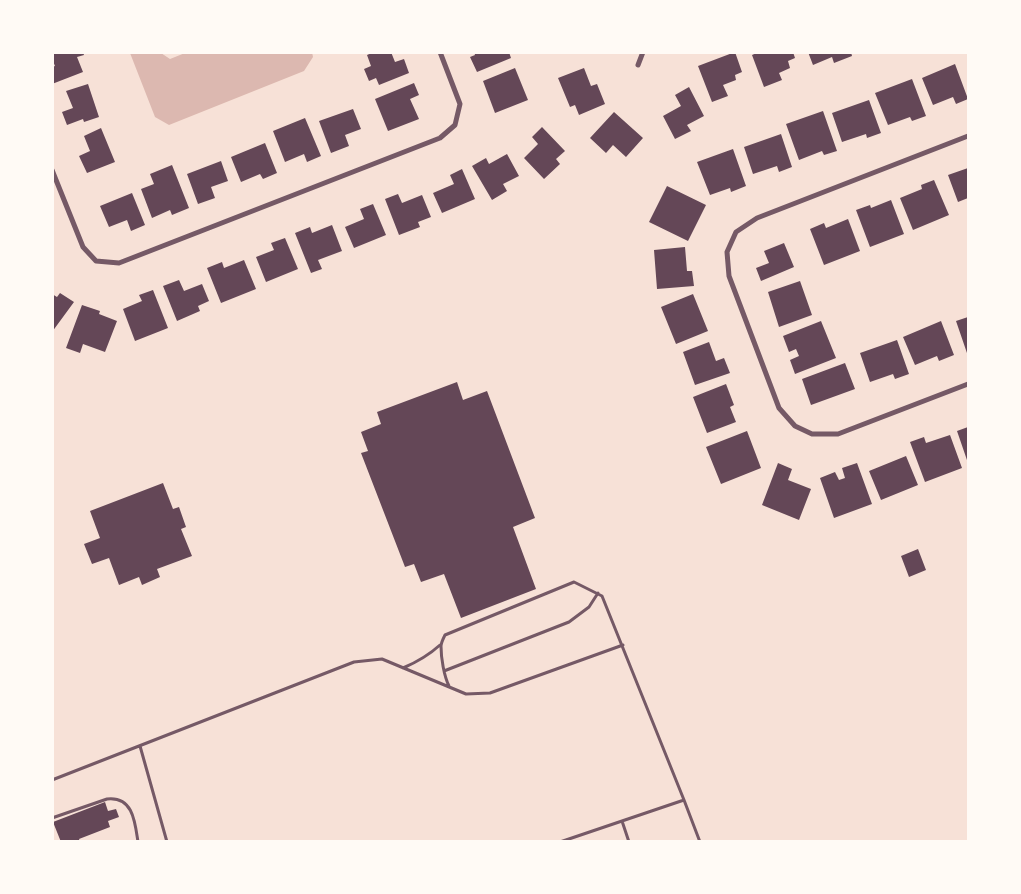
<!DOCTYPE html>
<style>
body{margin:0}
#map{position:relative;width:1021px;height:894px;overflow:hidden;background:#f7e1d7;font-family:"Exo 2",sans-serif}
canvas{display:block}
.frame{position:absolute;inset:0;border:54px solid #fffaf5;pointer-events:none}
</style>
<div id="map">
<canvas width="1021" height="894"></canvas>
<div class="frame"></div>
</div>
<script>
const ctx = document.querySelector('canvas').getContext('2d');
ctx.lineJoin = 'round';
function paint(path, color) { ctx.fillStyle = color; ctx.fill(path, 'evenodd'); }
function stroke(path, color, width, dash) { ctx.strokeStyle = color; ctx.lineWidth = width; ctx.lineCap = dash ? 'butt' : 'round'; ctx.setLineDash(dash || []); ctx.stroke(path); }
paint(new Path2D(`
 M185 53 312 52 313 57 304 71 169 125 155 117 130 53H161L170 59Z`), '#dcb8b0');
paint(new Path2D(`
 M52 52H83L84 55 77 57 83 72 52 84V67L55 66 52 59Z
 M374 52H391L395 62 404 59 409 73 379 85 376 78 369 81 364 69 371 66 367 55Z
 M474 52H509L511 58 477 72 470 57 475 55Z
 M735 52 742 72 735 75 736 80 723 85 728 96 712 102 698 66Z
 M759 52H793L795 58 788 61 790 68 779 73 782 80 764 87 752 55Z
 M808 52H851L852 56 834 63 832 57 813 65Z
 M955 64 968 99 956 104 953 97 933 105 922 78Z
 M515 68 528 100 495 113 483 81Z
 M584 68 591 86 597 84 605 104 579 115 575 105 570 107 558 78Z
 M912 79 926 116 912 121 910 117 888 125 875 93Z
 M414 83 419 95 410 99 419 119 388 131 375 99Z
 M88 84 99 117 84 122 83 119 67 125 62 112 73 108 66 91Z
 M689 87 704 116 687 125 691 131 675 139 663 116 681 106 675 95Z
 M869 100 881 133 867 138 866 134 842 142 832 113Z
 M353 109 361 129 345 135 349 146 331 153 319 121Z
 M823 111 837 151 824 155 822 151 799 160 786 124Z
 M614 112 643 138 626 157 613 145 606 153 590 138Z
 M305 118 321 156 307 162 304 154 285 162 273 131Z
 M542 127 565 151 556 159 560 164 544 179 524 158 538 144 532 137Z
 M101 128 115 162 87 173 79 156 90 151 84 136Z
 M781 134 792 167 779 172 777 166 753 174 744 147Z
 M265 143 277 173 263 179 260 174 241 182 231 157Z
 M733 149 746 186 731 192 730 188 710 195 697 162Z
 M507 154 519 176 503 184 507 191 492 200 472 166 486 158 489 164Z
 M221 161 228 181 211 187 215 198 198 204 187 174Z
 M172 165 189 208 172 215 170 210 152 218 141 189 154 184 150 174Z
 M968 168V198L958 202 948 175Z
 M462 169 475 199 442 213 433 193 454 184 450 175Z
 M934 180 949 215 913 230 900 198 922 189 921 185Z
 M667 186 706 205 688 241 649 222Z
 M132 193 145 225 131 231 127 220 109 227 100 206Z
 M398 194 402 203 422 195 431 217 418 222 420 227 399 235 385 199Z
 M891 200 904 234 870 247 856 210 870 205 871 208Z
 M373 204 386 235 354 248 345 227 364 219 360 209Z
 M848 219 860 251 824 265 810 229 824 223 826 228Z
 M332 225 342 251 318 260 322 269 311 273 295 233 310 227 312 233Z
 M285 238 298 269 266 282 256 257 274 250 271 243Z
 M784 243 794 267 761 281 756 268 769 263 764 251Z
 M685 247 687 271H692L694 286 657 289 654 250Z
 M244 260 256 289 221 303 207 268 222 262 224 268Z
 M179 280 184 291 202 284 209 301 198 306 200 311 177 321 163 286Z
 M800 281 812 315 779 327 768 292Z
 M153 290 168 328 135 341 123 309 142 301 139 295Z
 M60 293 74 302 52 332V294L57 297Z
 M693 294 708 331 676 344 661 307Z
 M82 305 100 311 99 314 117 321 105 352 83 344 80 353 66 348Z
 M968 317V356L956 321Z
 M821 321 836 358 795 374 790 360 799 356 796 349 789 352 783 336Z
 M941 321 954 355 939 361 937 356 915 365 903 337Z
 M897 340 909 374 895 379 893 374 870 382 860 353Z
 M709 342 716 361 724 358 730 373 695 385 683 352Z
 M845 363 855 389 811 405 802 379Z
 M457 382 463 400 487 391 535 518 513 527 536 589 461 618 444 574 421 582 414 564 405 567 361 453 368 451 361 432 381 424 377 412Z
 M726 384 734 405 730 407 736 422 707 433 693 397Z
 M968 427V463L957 431Z
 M747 431 761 468 721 484 706 447Z
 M950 435 962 468 925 482 910 442 924 437 926 443Z
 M906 456 918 485 881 500 869 471Z
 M778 463 792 469 788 480 811 489 799 520 762 505Z
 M857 463 872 504 834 518 820 478 835 472 839 480 845 478 842 468Z
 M163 483 173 509 179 507 186 527 181 529 192 556 157 569 160 577 142 585 139 577 119 585 109 558 92 564 84 544 100 538 90 511Z
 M918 549 926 570 909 577 901 556Z
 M105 802 108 811 116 809 119 817 108 821 110 827 79 839 80 842H61L53 822Z`), '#644757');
stroke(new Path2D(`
 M403 668C417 662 429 655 440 645
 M444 671 569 622 589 607 598 593
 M449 686C444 676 441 658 441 646 441 643 443 639 445 635L574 582 602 596 684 800
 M140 746 167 842
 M52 780 354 662 382 659 466 694 490 693 623 645
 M52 818 107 799C133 796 135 822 138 842
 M622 821 629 842
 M560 842 684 800 700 842`), '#755966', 3);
stroke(new Path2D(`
 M638 65 643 52
 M968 136 757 218 736 232 727 252 729 276 779 408 795 426 812 434H838L968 384
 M52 170 83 247 96 261 119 263 440 138 455 125 460 104 440 52`), '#755966', 5);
</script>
